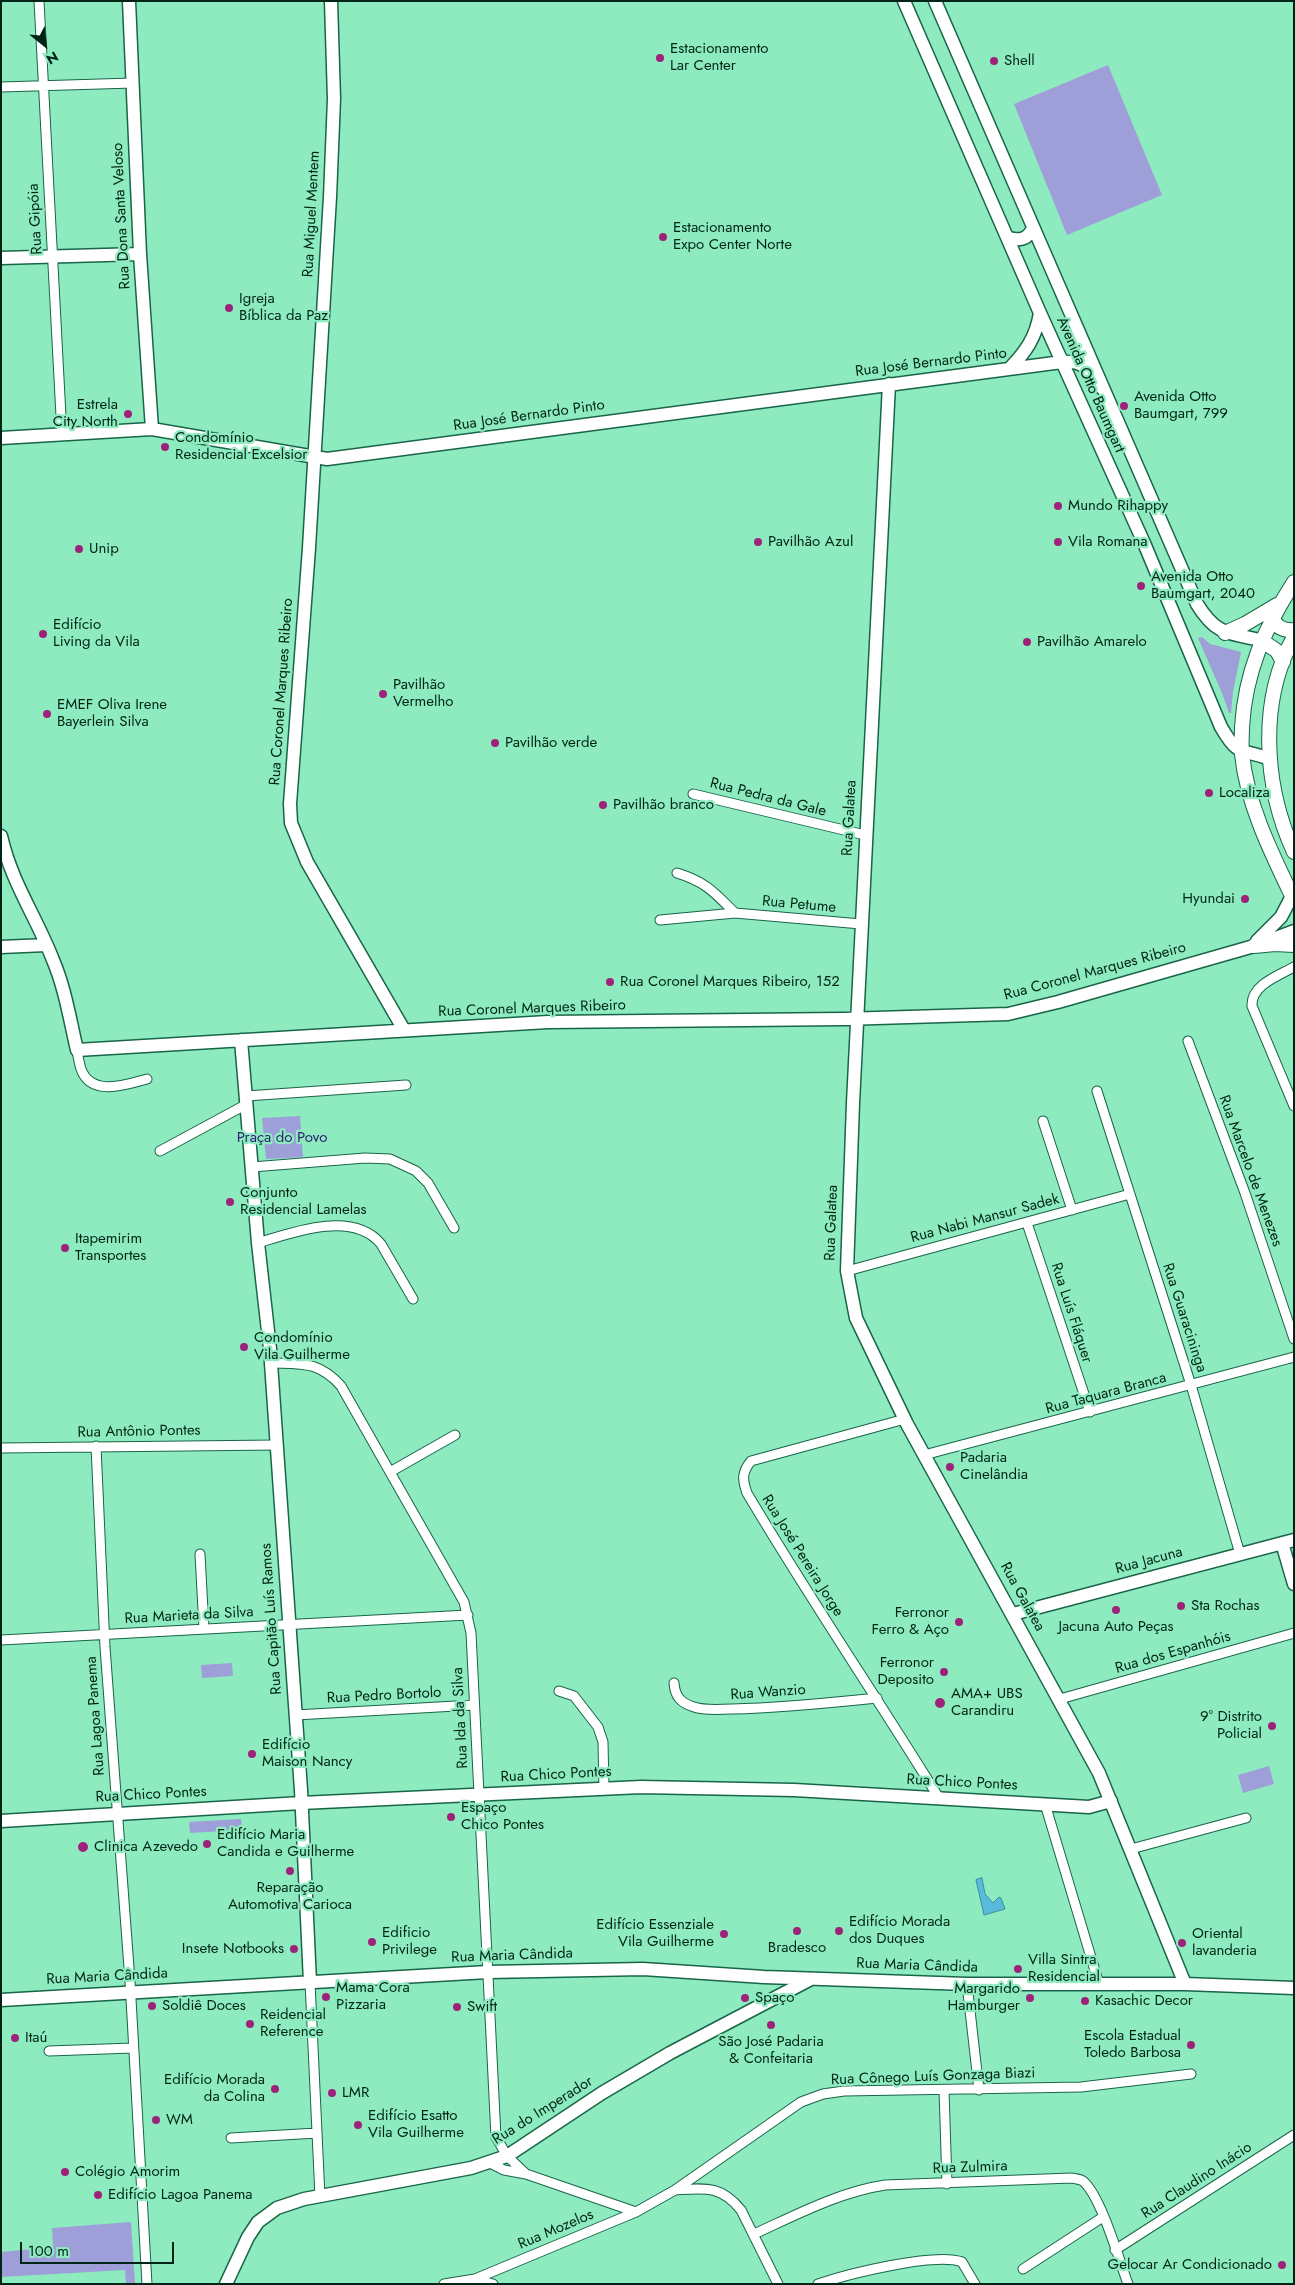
<!DOCTYPE html>
<meta charset="utf-8">
<style>
body{margin:0}
#map{position:relative;width:1295px;height:2285px;overflow:hidden;background:#8eebc0;font-family:Jost,sans-serif}
canvas{display:block}
.frame{position:absolute;inset:0;border:2px solid #002516;pointer-events:none}
.north{position:absolute;left:20px;top:20px;width:50px;height:50px;-webkit-text-stroke:4px #8eebc0;paint-order:stroke;rotate:151deg;font-size:14px;font-weight:700;line-height:20px;text-align:center;color:#002516}
.north::after{content:'';display:block;margin:auto;width:18px;height:22px;background:#002516;clip-path:polygon(50% 0,100% 100%,50% 72%,0 100%)}
.scale{position:absolute;left:20px;top:2242px;width:154px;height:22px;box-sizing:border-box;border:2px solid #002516;border-top:0;padding-left:6px;font-size:15px;line-height:18px;white-space:nowrap;color:#002516;-webkit-text-stroke:4px #8eebc0;paint-order:stroke}
</style>
<div id="map">
<canvas width="1295" height="2285"></canvas>
<div class="frame"></div>
<div class="north">N</div>
<div class="scale">100 m</div>
</div>
<script>
const ctx = document.querySelector('canvas').getContext('2d');
ctx.lineJoin = 'round';
function paint(path, color) { ctx.fillStyle = color; ctx.fill(path, 'evenodd'); }
function stroke(path, color, width, dash) { ctx.strokeStyle = color; ctx.lineWidth = width; ctx.lineCap = dash ? 'butt' : 'round'; ctx.setLineDash(dash || []); ctx.stroke(path); }
function drawText(font, color, halo, rows, align = 'center') {
  ctx.font = font + ' Jost,sans-serif'; ctx.lineWidth = 4.5; ctx.setLineDash([]); ctx.textBaseline = 'middle'; ctx.strokeStyle = halo; ctx.fillStyle = color; for (const [text, x, y, turn = 0] of rows) {
    ctx.save(); ctx.translate(x, y); ctx.rotate((+turn || 0) * Math.PI / 180); ctx.textAlign = isNaN(turn) ? turn : align; if (halo) ctx.strokeText(text, 0, 0); ctx.fillText(text, 0, 0); ctx.restore();
  }
}
paint(new Path2D(`
 M1108 65 1162 195 1067 235 1014 104Z
 M1202 637 1210 644 1241 652 1233 692 1231 713H1229L1222 693 1198 638Z
 M300 1116 303 1157 266 1159 262 1118Z
 M232 1663 233 1676 202 1678 201 1665Z
 M1269 1766 1274 1784 1243 1793 1238 1775Z
 M241 1819 242 1830 190 1833 189 1822Z
 M131 2222 135 2284H126L125 2270 1 2277V2252L53 2247 52 2228Z`), '#9e9fd8');
const water = new Path2D(`
 M982 1878 985 1894 993 1903 999 1897 1001 1898 1005 1909 984 1915 976 1880Z`);
paint(water, '#59badb');
stroke(water, '#3e8da0', 1);
const street = new Path2D(`
 M39 1 62 435
 M1 87 133 83
 M693 794 865 835
 M677 873C706 882 714 892 735 913L861 924
 M660 920 735 913
 M1294 967C1278 976 1251 985 1252 1006L1294 1106
 M1188 1041 1245 1193 1294 1339
 M77 1050C78 1056 79 1063 81 1069 91 1097 126 1085 147 1079
 M1097 1091 1191 1385 1240 1554
 M246 1096 406 1085
 M1043 1121 1072 1210
 M160 1151 247 1104
 M252 1167 365 1158 390 1159 416 1171 428 1183 454 1228
 M1027 1223 1090 1412
 M258 1243C293 1232 353 1210 381 1244L413 1299
 M847 1271 1130 1194
 M271 1363C302 1364 319 1361 341 1386L464 1602 471 1633 496 2137 507 2156 526 2174
 M905 1419 751 1461C742 1472 742 1479 747 1493 808 1596 876 1696 939 1798
 M96 1446 105 1647 130 1981 147 2284
 M1 1448 277 1445
 M924 1455 1294 1357
 M390 1472 455 1435
 M200 1554 204 1629
 M1 1640 468 1615
 M674 1683C675 1697 681 1703 694 1707 706 1711 720 1709 732 1709 780 1708 829 1703 877 1698
 M559 1691 574 1696 598 1727 603 1742 604 1789
 M1060 1699 1294 1633
 M295 1715 474 1705
 M1045 1804 1099 1984
 M1131 1849 1246 1818
 M310 1982 320 2197
 M967 1984 979 2090
 M49 2051 133 2048
 M944 2090 947 2184
 M231 2138 317 2133
 M490 2163 504 2170 526 2174 636 2212
 M675 2190C705 2188 721 2185 741 2210L778 2284
 M754 2234C796 2215 839 2192 885 2185L1072 2178C1076 2179 1080 2179 1083 2181 1101 2196 1119 2260 1128 2284
 M1115 2250 1294 2135
 M1023 2269 1103 2217
 M475 2279 493 2284
 M444 2284 475 2279 636 2212 675 2190 801 2102 823 2094 844 2091 1081 2087 1191 2074
 M818 2284C848 2274 935 2252 962 2262L975 2284`);
const secondary = new Path2D(`
 M129 1 140 254 152 429
 M331 1 334 99 330 197 309 548 290 804 291 823 307 862 404 1030
 M904 1 1040 313 1144 543 1221 727C1239 758 1241 748 1270 759
 M935 1 1197 604C1216 635 1228 633 1261 640
 M1009 238C1020 241 1028 239 1033 228
 M1 258 140 254
 M1009 369C1026 352 1036 337 1040 313
 M889 384 853 1103 847 1271 856 1318 907 1424 1099 1773 1185 1984
 M1 438 152 429 327 459 1062 362C1091 360 1086 376 1103 389
 M1 836C12 884 36 916 53 960 65 988 70 1020 77 1050L548 1022 843 1019 1008 1014 1058 1002 1254 946 1294 931
 M1257 941 1281 917 1292 896
 M1 947 46 945
 M241 1040 258 1243 270 1349 301 1790 310 1982
 M1282 1543 1294 1584
 M1013 1614 1294 1540
 M1 1821 301 1803 641 1787 794 1790 1089 1807 1111 1801
 M1 2000 488 1972 643 1969 764 1977 967 1984H1185L1294 1988
 M226 2284 248 2237 258 2222 277 2208 304 2199 471 2168 507 2156 602 2093 670 2053 809 1980`);
const primary = new Path2D(`
 M1294 582C1265 627 1245 673 1242 727 1242 736 1241 745 1242 754 1247 805 1272 854 1294 900
 M1272 617C1276 627 1283 631 1294 630
 M1225 633 1245 624 1277 605
 M1294 637C1258 701 1264 787 1294 852
 M1261 640 1277 651 1283 662
 M1254 946 1275 944 1294 945`);
stroke(street, '#196548', 11);
stroke(secondary, '#196548', 15);
stroke(primary, '#196548', 16);
stroke(street, '#fff', 9);
stroke(secondary, '#fff', 12);
stroke(primary, '#fff', 14);
for (const [x, y, r, color] of [
 [660,58,5,"#9e2279"],
 [994,61,5,"#9e2279"],
 [663,237,5,"#9e2279"],
 [229,308,5,"#9e2279"],
 [1124,406,5,"#9e2279"],
 [128,414,5,"#9e2279"],
 [165,447,5,"#9e2279"],
 [1058,506,5,"#9e2279"],
 [758,542,5,"#9e2279"],
 [1058,542,5,"#9e2279"],
 [79,549,5,"#9e2279"],
 [1141,586,5,"#9e2279"],
 [43,634,5,"#9e2279"],
 [1027,642,5,"#9e2279"],
 [383,694,5,"#9e2279"],
 [47,714,5,"#9e2279"],
 [495,743,5,"#9e2279"],
 [1209,793,5,"#9e2279"],
 [603,805,5,"#9e2279"],
 [1245,899,5,"#9e2279"],
 [610,982,5,"#9e2279"],
 [230,1202,5,"#9e2279"],
 [65,1248,5,"#9e2279"],
 [244,1347,5,"#9e2279"],
 [950,1467,5,"#9e2279"],
 [1181,1606,5,"#9e2279"],
 [1116,1610,5,"#9e2279"],
 [959,1622,5,"#9e2279"],
 [944,1672,5,"#9e2279"],
 [940,1703,6,"#9e2279"],
 [1272,1726,5,"#9e2279"],
 [252,1754,5,"#9e2279"],
 [451,1817,5,"#9e2279"],
 [207,1844,5,"#9e2279"],
 [83,1847,6,"#9e2279"],
 [290,1871,5,"#9e2279"],
 [797,1931,5,"#9e2279"],
 [839,1931,5,"#9e2279"],
 [724,1934,5,"#9e2279"],
 [372,1942,5,"#9e2279"],
 [1182,1943,5,"#9e2279"],
 [294,1949,5,"#9e2279"],
 [1018,1969,5,"#9e2279"],
 [326,1997,5,"#9e2279"],
 [745,1998,5,"#9e2279"],
 [1030,1998,5,"#9e2279"],
 [1085,2001,5,"#9e2279"],
 [152,2006,5,"#9e2279"],
 [457,2007,5,"#9e2279"],
 [250,2024,5,"#9e2279"],
 [771,2025,5,"#9e2279"],
 [15,2038,5,"#9e2279"],
 [1191,2045,5,"#9e2279"],
 [275,2089,5,"#9e2279"],
 [332,2093,5,"#9e2279"],
 [156,2120,5,"#9e2279"],
 [358,2125,5,"#9e2279"],
 [65,2172,5,"#9e2279"],
 [98,2195,5,"#9e2279"],
 [1282,2265,5,"#9e2279"]
]) { const dot = new Path2D(); dot.arc(x, y, r, 0, 2 * Math.PI); ctx.fillStyle = color; ctx.fill(dot); stroke(dot, '#8eebc0', 2); }
drawText('15px', '#002516', '#8eebc0', [
 ["Estacionamento",670,49],
 ["Lar Center",670,66],
 ["Shell",1004,61],
 ["Estacionamento",673,228],
 ["Expo Center Norte",673,245],
 ["Igreja",239,299],
 ["Bíblica da Paz",239,316],
 ["Avenida Otto",1134,397],
 ["Baumgart, 799",1134,414],
 ["Estrela",118,405,"right"],
 ["City North",118,422,"right"],
 ["Condomínio",175,438],
 ["Residencial Excelsior",175,455],
 ["Mundo Rihappy",1068,506],
 ["Pavilhão Azul",768,542],
 ["Vila Romana",1068,542],
 ["Unip",89,549],
 ["Avenida Otto",1151,577],
 ["Baumgart, 2040",1151,594],
 ["Edifício",53,625],
 ["Living da Vila",53,642],
 ["Pavilhão Amarelo",1037,642],
 ["Pavilhão",393,685],
 ["Vermelho",393,702],
 ["EMEF Oliva Irene",57,705],
 ["Bayerlein Silva",57,722],
 ["Pavilhão verde",505,743],
 ["Localiza",1219,793],
 ["Pavilhão branco",613,805],
 ["Hyundai",1235,899,"right"],
 ["Rua Coronel Marques Ribeiro, 152",620,982],
 ["Conjunto",240,1193],
 ["Residencial Lamelas",240,1210],
 ["Itapemirim",75,1239],
 ["Transportes",75,1256],
 ["Condomínio",254,1338],
 ["Vila Guilherme",254,1355],
 ["Padaria",960,1458],
 ["Cinelândia",960,1475],
 ["Sta Rochas",1191,1606],
 ["Ferronor",949,1613,"right"],
 ["Ferro & Aço",949,1630,"right"],
 ["Jacuna Auto Peças",1116,1627,"center"],
 ["Ferronor",934,1663,"right"],
 ["Deposito",934,1680,"right"],
 ["AMA+ UBS",951,1694],
 ["Carandiru",951,1711],
 ["9º Distrito",1262,1717,"right"],
 ["Policial",1262,1734,"right"],
 ["Edifício",262,1745],
 ["Maison Nancy",262,1762],
 ["Espaço",461,1808],
 ["Chico Pontes",461,1825],
 ["Edifício Maria",217,1835],
 ["Candida e Guilherme",217,1852],
 ["Clinica Azevedo",94,1847],
 ["Reparação",290,1888,"center"],
 ["Automotiva Carioca",290,1905,"center"],
 ["Edifício Morada",849,1922],
 ["dos Duques",849,1939],
 ["Edifício Essenziale",714,1925,"right"],
 ["Vila Guilherme",714,1942,"right"],
 ["Edificio",382,1933],
 ["Privilege",382,1950],
 ["Oriental",1192,1934],
 ["lavanderia",1192,1951],
 ["Bradesco",797,1948,"center"],
 ["Insete Notbooks",284,1949,"right"],
 ["Villa Sintra",1028,1960],
 ["Residencial",1028,1977],
 ["Mama Cora",336,1988],
 ["Pizzaria",336,2005],
 ["Margarido",1020,1989,"right"],
 ["Hamburger",1020,2006,"right"],
 ["Spaço",755,1998],
 ["Kasachic Decor",1095,2001],
 ["Soldiê Doces",162,2006],
 ["Swift",467,2007],
 ["Reidencial",260,2015],
 ["Reference",260,2032],
 ["Escola Estadual",1181,2036,"right"],
 ["Toledo Barbosa",1181,2053,"right"],
 ["Itaú",25,2038],
 ["São José Padaria",771,2042,"center"],
 ["& Confeitaria",771,2059,"center"],
 ["Edifício Morada",265,2080,"right"],
 ["da Colina",265,2097,"right"],
 ["LMR",342,2093],
 ["Edifício Esatto",368,2116],
 ["Vila Guilherme",368,2133],
 ["WM",166,2120],
 ["Colégio Amorim",75,2172],
 ["Edifício Lagoa Panema",108,2195],
 ["Gelocar Ar Condicionado",1272,2265,"right"]
], 'left');
drawText('15px', '#002516', '#8eebc0', [
 ["Rua Miguel Mentem",312,214,-87],
 ["Rua Dona Santa Veloso",122,216,-93],
 ["Rua Gipóia",36,219,-93],
 ["Rua José Bernardo Pinto",931,363,-7],
 ["Avenida Otto Baumgart",1090,385,66],
 ["Rua José Bernardo Pinto",529,416,-8],
 ["Rua Coronel Marques Ribeiro",282,692,-86],
 ["Rua Pedra da Gale",768,798,14],
 ["Rua Galatea",850,818,-87],
 ["Rua Petume",799,905,5],
 ["Rua Coronel Marques Ribeiro",1095,972,-15],
 ["Rua Coronel Marques Ribeiro",532,1009,-2],
 ["Rua Marcelo de Menezes",1250,1171,70],
 ["Rua Nabi Mansur Sadek",985,1219,-15],
 ["Rua Galatea",832,1223,-88],
 ["Rua Luís Fláquer",1071,1313,72],
 ["Rua Guaracininga",1184,1318,72],
 ["Rua Taquara Branca",1106,1394,-15],
 ["Rua Antônio Pontes",139,1432,-1],
 ["Rua José Pereira Jorge",802,1556,58],
 ["Rua Jacuna",1149,1561,-15],
 ["Rua Galatea",1022,1597,61],
 ["Rua Marieta da Silva",189,1616,-3],
 ["Rua Capitão Luís Ramos",272,1619,-94],
 ["Rua dos Espanhóis",1173,1653,-16],
 ["Rua Wanzio",768,1693,-4],
 ["Rua Pedro Bortolo",384,1696,-3],
 ["Rua Lagoa Panema",96,1716,-94],
 ["Rua Ida da Silva",461,1718,-93],
 ["Rua Chico Pontes",556,1775,-3],
 ["Rua Chico Pontes",962,1783,3],
 ["Rua Chico Pontes",151,1795,-3],
 ["Rua Maria Cândida",512,1956,-2],
 ["Rua Maria Cândida",917,1966,2],
 ["Rua Maria Cândida",107,1977,-3],
 ["Rua Cônego Luís Gonzaga Biazi",933,2077,-2],
 ["Rua do Imperador",543,2111,-32],
 ["Rua Zulmira",970,2168,-2],
 ["Rua Claudino Inácio",1197,2181,-33],
 ["Rua Mozelos",556,2230,-23]
]);
drawText('15px', '#2f2273', '#8eebc0', [
 ["Praça do Povo",282,1138]
]);
</script>
